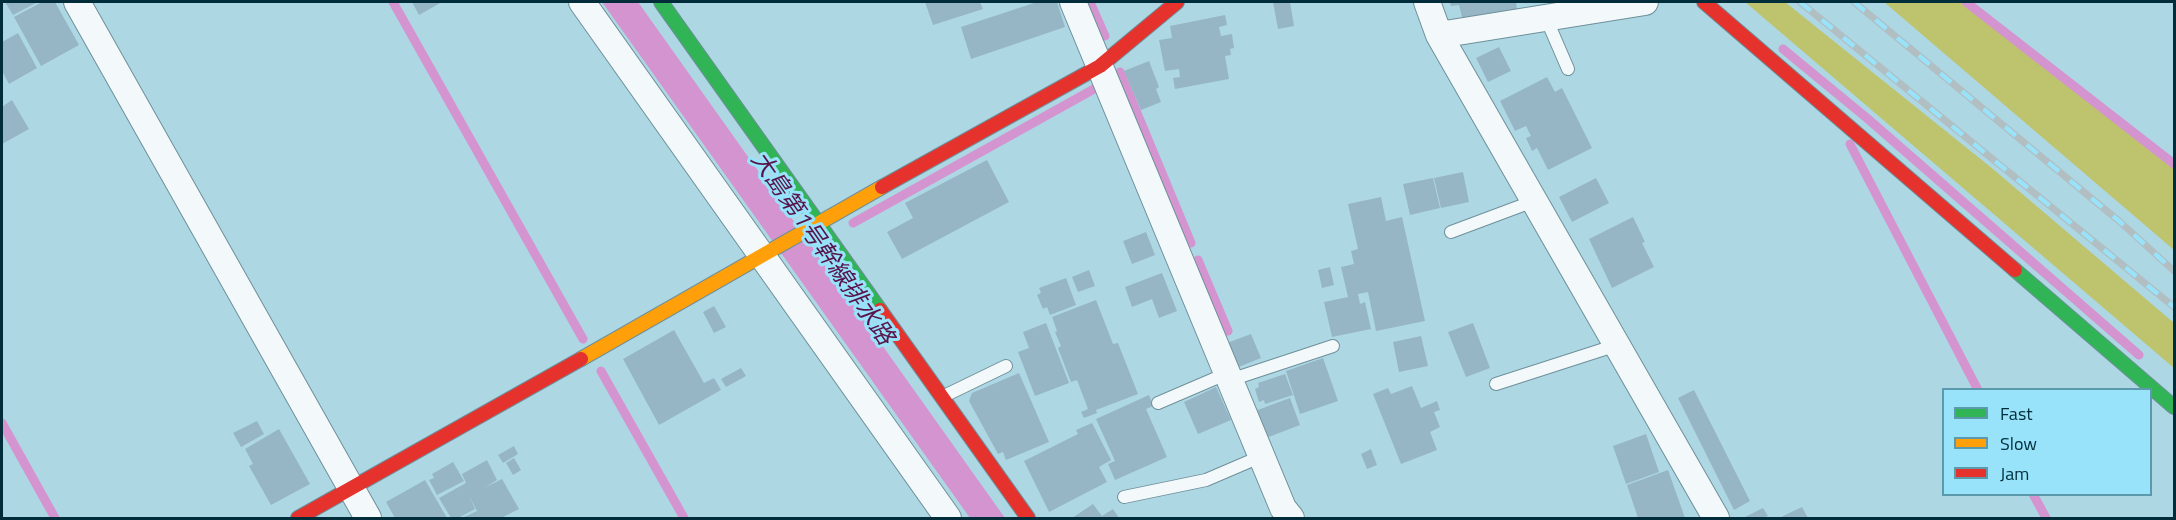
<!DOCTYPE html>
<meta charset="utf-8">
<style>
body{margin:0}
#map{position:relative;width:2176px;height:520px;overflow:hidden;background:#aed7e4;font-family:"Titillium Web",sans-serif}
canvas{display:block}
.frame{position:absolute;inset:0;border:3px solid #002d39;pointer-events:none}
.legend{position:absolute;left:1942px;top:388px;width:210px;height:108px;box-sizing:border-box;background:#98e3fa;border:2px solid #5b9aad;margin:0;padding:8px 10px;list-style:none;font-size:18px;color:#002d39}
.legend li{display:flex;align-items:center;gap:12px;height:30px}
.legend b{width:30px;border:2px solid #5b9aad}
</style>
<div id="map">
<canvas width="2176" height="520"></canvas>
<div class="frame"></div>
<ul class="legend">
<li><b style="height:8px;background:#30b455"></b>Fast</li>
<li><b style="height:8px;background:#ff9f0a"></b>Slow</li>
<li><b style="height:8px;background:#e5322d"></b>Jam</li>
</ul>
</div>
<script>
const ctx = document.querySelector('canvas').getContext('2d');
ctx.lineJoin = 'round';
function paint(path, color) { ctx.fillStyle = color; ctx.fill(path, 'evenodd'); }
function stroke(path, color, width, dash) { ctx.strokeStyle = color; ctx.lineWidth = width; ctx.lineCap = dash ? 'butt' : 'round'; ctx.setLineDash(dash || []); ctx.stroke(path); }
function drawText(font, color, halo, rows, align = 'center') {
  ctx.font = font + ' "Titillium Web","Noto Sans JP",sans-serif'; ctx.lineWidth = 6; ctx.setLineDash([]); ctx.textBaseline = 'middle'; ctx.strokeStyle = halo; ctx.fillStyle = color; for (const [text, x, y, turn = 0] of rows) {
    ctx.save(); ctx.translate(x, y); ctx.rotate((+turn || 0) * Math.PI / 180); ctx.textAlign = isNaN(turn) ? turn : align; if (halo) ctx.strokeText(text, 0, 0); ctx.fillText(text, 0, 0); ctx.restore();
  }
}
paint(new Path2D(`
 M1745 2H1785L1993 169 2174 323V368Z
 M1884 2H1962L2174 169V250Z`), '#bec36e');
paint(new Path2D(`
 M602 2H638L1005 518H970Z`), '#d494cf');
stroke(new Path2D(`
 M393 2 583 339
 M1090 2 1105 36
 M1966 2 2174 164
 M1783 49 1868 119 2139 355
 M1120 72 1191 243
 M1850 144 1978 390
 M853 223 1094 89
 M1198 260 1228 331
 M601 371 684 518
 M2 423 55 518
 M2033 494 2046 518`), '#d494cf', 9);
paint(new Path2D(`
 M5 2H38L13 15Z
 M42 2H55L79 45 41 66 14 17Z
 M412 2H442L419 15Z
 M925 2H980L983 9 933 25Z
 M1037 2H1057L1065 27 971 59 961 27Z
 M1273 2H1290L1294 26 1278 29Z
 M1450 2H1516L1517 10 1463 21 1459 5 1451 6Z
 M1225 15 1227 25 1219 27 1221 36 1232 34 1234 48 1230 49 1231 55 1225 56 1229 79 1175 89 1173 78 1180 77 1179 69 1165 71 1159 40 1172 38 1170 26Z
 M18 33 37 68 9 84 2 71V42Z
 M1499 47 1511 71 1488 82 1476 58Z
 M1149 61 1159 87 1156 89 1161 102 1141 110 1124 71Z
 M1547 77 1555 92 1562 88 1592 148 1548 170 1537 148 1532 151 1526 138 1531 136 1526 126 1515 131 1500 101Z
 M12 100 29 129 2 144V107Z
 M987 160 1009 202 902 259 887 232 913 218 905 203Z
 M1463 172 1469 202 1441 208 1434 178Z
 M1433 178 1440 208 1410 215 1403 184Z
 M1596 178 1609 203 1572 222 1559 197Z
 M1381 197 1386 221 1402 217 1425 321 1376 331 1368 292 1358 294 1360 304 1365 302 1371 329 1332 337 1324 302 1348 297 1341 267 1354 264 1351 251 1358 249 1348 204Z
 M1633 217 1645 242 1642 243 1654 267 1612 288 1589 239Z
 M1146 232 1155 255 1132 264 1123 241Z
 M1330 267 1334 285 1322 288 1318 270Z
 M1089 270 1095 286 1078 292 1072 277Z
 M1162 273 1177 311 1159 318 1152 299 1132 307 1125 287Z
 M1066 278 1076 305 1050 315 1047 307 1043 309 1037 295 1041 293 1039 288Z
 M1096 300 1113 344 1118 343 1138 394 1096 410 1097 413 1084 418 1081 412 1088 409 1077 380 1071 382 1058 348 1061 346 1055 332 1057 331 1052 317Z
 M714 306 726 327 714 333 703 312Z
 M1046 323 1069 383 1035 396 1018 352 1029 348 1023 332Z
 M1473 323 1490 368 1466 377 1448 332Z
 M674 330 704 383 714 378 721 390 659 425 623 359Z
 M1251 334 1261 358 1236 368 1227 343Z
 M1421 336 1428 366 1399 372 1393 342Z
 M1323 358 1338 401 1300 414 1286 371Z
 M741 368 746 376 726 387 721 379Z
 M1019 373 1049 442 1006 460 1003 452 998 454 969 401 972 393Z
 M1285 374 1293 395 1265 404 1264 400 1259 402 1255 389 1259 387 1258 383Z
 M1412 386 1421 408 1437 401 1440 410 1434 412 1440 427 1430 432 1437 450 1401 464 1373 394 1388 388 1391 394Z
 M1216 387 1231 420 1198 434 1184 402Z
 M1694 390 1750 501 1734 510 1678 398Z
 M1149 395 1153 406 1146 409 1167 457 1115 480 1108 464 1115 461 1096 419Z
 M1290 398 1300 425 1266 438 1255 411Z
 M257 421 264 434 241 447 233 433Z
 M1092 423 1111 460 1099 467 1107 482 1049 512 1024 461 1078 434 1076 430Z
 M279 429 310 484 271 505 249 466 253 464 245 449Z
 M1646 434 1659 472 1626 484 1613 446Z
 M514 446 518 454 503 463 498 455Z
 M1371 449 1377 465 1367 469 1361 454Z
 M514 458 521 470 513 475 506 463Z
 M487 460 497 480 484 488 502 479 519 509 501 518H462L477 511 469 496 475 509 458 518H451L439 498 466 483 462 474Z
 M453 462 464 481 437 495 429 480 434 478 432 474Z
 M1668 470 1685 518H1638L1627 485Z
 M425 480 447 518H395L386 502Z
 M1093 504 1102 516 1113 509 1119 518H1072Z
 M1802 507 1808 518H1779Z
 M1763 508 1768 516 1763 518H1743Z`), '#96b6c5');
const lane = new Path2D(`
 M1546 18 1568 69
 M1451 232 1534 201
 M1230 380 1333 346
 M1496 384 1617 345
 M942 397 1006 366
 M1158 403 1228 373
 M1124 497 1206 480 1262 456`);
const street = new Path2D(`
 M77 2 368 518
 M582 2 948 518
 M1073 2 1283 508 1291 518
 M1427 2 1439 35 1716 518
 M1439 35 1645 2`);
const fast = new Path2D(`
 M661 2 880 310
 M2015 270 2174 407`);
const slow = new Path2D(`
 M581 359 882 187`);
const jam = new Path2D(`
 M1704 2 2015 270
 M882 187 1100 66 1177 2
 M880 310 1028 518
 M298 518 581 359`);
stroke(lane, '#6e909a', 14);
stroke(street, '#6e909a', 28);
stroke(fast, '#6e909a', 16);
stroke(slow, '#6e909a', 16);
stroke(jam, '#6e909a', 16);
stroke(lane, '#f3f9fb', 12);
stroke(street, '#f3f9fb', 26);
stroke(fast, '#30b455', 14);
stroke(slow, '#ff9f0a', 14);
stroke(jam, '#e5322d', 14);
const rail = new Path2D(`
 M1800 2 2174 307
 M1854 2 2119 221 2174 271`);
stroke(rail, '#b1bec2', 7);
stroke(rail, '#98e3fa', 4.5, [14]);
drawText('italic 24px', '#581449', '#98e3fa', [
 ["大島第1号幹線排水路",821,249,55]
]);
</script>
